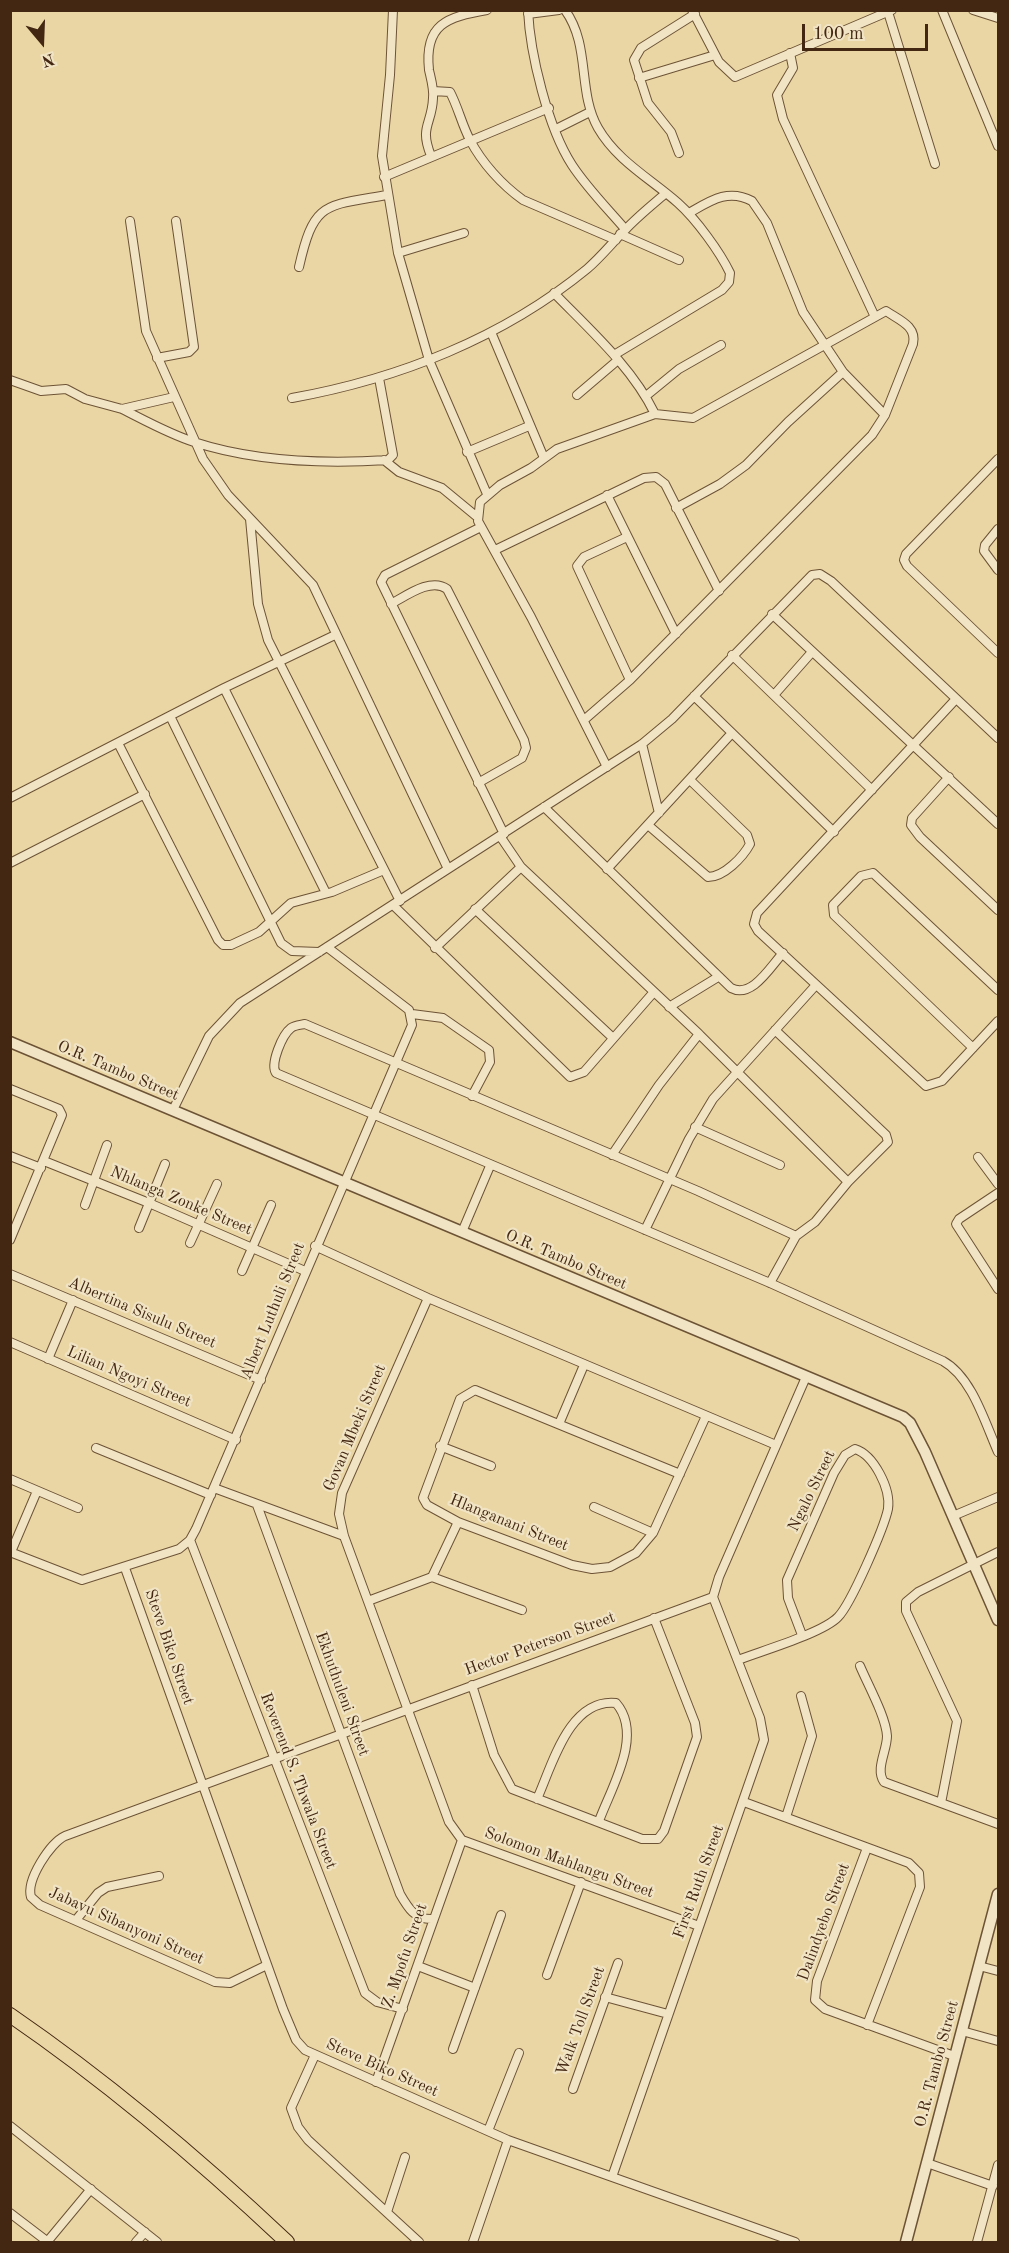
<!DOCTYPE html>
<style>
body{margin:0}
#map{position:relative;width:1009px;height:2253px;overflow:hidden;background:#ead6a4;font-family:"Old Standard TT",serif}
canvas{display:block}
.frame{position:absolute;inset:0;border:12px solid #432712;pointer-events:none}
.north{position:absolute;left:12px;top:12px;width:60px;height:60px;-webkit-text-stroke:4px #f1e4c4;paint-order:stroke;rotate:161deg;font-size:16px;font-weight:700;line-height:24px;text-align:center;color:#432712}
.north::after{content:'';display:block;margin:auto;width:21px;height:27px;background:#432712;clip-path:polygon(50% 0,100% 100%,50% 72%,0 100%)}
.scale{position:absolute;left:802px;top:24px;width:126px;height:27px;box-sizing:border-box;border:3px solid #432712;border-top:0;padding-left:8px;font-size:18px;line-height:21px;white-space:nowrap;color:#432712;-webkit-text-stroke:4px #f1e4c4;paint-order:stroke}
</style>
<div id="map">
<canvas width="1009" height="2253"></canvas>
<div class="frame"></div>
<div class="north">N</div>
<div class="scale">100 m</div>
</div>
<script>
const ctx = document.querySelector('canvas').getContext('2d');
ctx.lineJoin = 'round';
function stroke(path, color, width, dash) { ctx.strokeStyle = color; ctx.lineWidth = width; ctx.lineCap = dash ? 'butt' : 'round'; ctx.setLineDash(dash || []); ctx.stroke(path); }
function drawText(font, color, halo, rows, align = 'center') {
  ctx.font = font + ' "Old Standard TT",serif'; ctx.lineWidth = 4.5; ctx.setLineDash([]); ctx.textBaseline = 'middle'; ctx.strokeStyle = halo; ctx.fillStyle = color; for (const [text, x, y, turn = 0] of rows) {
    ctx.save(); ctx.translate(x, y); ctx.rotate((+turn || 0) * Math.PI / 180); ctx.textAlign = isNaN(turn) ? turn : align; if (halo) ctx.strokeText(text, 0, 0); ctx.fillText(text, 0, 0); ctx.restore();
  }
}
const minor = new Path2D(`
 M393 10 390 75 382 156 398 253 429 360 487 494
 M528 10C530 54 548 128 572 165 587 188 607 208 625 229
 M565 10C591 46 577 91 598 128 617 161 651 179 678 203 696 219 720 252 730 273L729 282 722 290 614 355
 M692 10 719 62 735 77 892 10
 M942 10 998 146
 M973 10 998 18
 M888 12 935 164
 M528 14 559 10
 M790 53 793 68 777 95 783 119 875 317
 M639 78 715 55
 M433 91 450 92C458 107 462 125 470 140 482 163 502 185 523 200L616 240
 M556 129 590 112
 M679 153 671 132 648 103 634 60 641 48 695 14
 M431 156C419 126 432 125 433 98 434 89 431 79 429 70 424 24 447 17 487 10
 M384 177 549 108
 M689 213C710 201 728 188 752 201L767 223 803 312 843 372
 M130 221 146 331 203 459 228 495 313 585 448 869
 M620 234 679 260
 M398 253 464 233
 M299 267C314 201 324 206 387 195
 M554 293C590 330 632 367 655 414
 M491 332 544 458
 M157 358 189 352 194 347 176 221
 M10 380 41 391 66 389 85 399 122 409 174 397
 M577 395 618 360
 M646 396 679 369 721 345
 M292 398C398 379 503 338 587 269 601 257 612 243 625 230 637 217 652 205 666 193
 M122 409C146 421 169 434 194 442 255 462 324 464 388 460L393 455 379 378
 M467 452 529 426
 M998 459 906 554 904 560 907 566 998 653
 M384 460 399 472 442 488 476 516
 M607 495 676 634
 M676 508 720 484 746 465 788 422 843 372 885 415
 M250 519 258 604 268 640 400 901
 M481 527 385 575 381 582 504 834
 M998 529 985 545 984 551 998 570
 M627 537 584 557 577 566 630 680
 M495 550 644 478 656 477 665 484 719 591
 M391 604C406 596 431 577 447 589L524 740 526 748 522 758 478 783
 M772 614 998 824
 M732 655 872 790
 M224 688 326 893
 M774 695 812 652
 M694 696 834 832
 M956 699 757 913 754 924 758 931 926 1086 942 1081 998 1021
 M170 716 281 943 292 951 319 952
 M584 720 630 680 872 435 885 415 913 344C917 326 899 320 886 311L693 418 655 414 557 449 531 468 500 485 480 502 478 521 531 617 607 767
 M118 743 218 940 223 945H231L259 932 291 903 332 892 384 870
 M642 744 659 813
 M949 777 912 818 911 825 920 837 998 910
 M10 798 224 688 335 635
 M544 807 731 988C752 999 770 967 783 953
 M648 825 708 877C724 877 743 857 750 844L747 835 690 780
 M500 836 521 867 699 1034 848 1182
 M10 863 145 794
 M607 869 732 733
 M394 906 570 1077 584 1072 653 993
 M475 909 613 1038
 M435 948 521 867
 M669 1007 718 977
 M412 1014 443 1018 489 1050 490 1062 472 1096
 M973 1048 834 915 833 905 861 876 873 873 998 990
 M10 1089 59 1109 62 1115 10 1240
 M173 1110 209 1036 240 1003 642 744 672 719 812 575 820 574 831 581 998 738
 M695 1127 780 1165
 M612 1155 659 1085 699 1034
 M10 1156 41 1168
 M978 1157 998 1184
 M44 1161 149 1203 305 1271
 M998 1193 959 1219 956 1224 998 1289
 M85 1205 107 1145
 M139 1228 165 1164
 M645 1230 689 1139 713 1099 816 985
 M462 1232 490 1166
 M796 1236 698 1191 305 1024C300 1025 295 1025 291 1028 282 1035 270 1064 276 1073L770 1283 943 1361C972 1377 985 1423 998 1452
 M190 1243 217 1184
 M315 1246 428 1298 776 1445
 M242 1271 271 1205
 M10 1274 261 1380
 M770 1283 796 1236 815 1222 848 1182 888 1142 886 1135 775 1030
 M428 1298 342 1493 339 1514 344 1536 449 1822 462 1840 699 1926
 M10 1342 236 1440
 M48 1359 73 1300
 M559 1424 584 1365
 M440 1446 491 1466
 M96 1448 211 1495
 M680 1474 475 1390 460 1399 423 1498 427 1505 458 1522 572 1565 592 1569 610 1567 636 1553 653 1533 706 1416
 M10 1479 78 1508
 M214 1488 344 1536
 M257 1505 400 1894C408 1908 415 1920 433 1919
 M594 1507 653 1533
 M953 1516 998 1497
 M190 1540 365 1993 377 2002 403 2009
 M10 1552 82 1580 179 1549 190 1540 196 1529 412 1025 409 1010 327 947
 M11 1552 37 1491
 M125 1568 283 2009 296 2040 305 2050 508 2140 795 2242
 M432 1577 522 1610
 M368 1601 432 1577 458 1522
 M738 1660C761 1651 823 1633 838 1617 851 1604 884 1528 888 1509 891 1489 874 1455 855 1449L845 1455 834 1473 787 1580 788 1598 802 1635
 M860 1666C868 1685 886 1717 887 1736 887 1751 875 1769 884 1782L998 1824
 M472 1685 494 1755 512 1789 642 1839H658L664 1831 697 1737 695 1723 654 1618
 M537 1799C552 1766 569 1698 616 1703 644 1735 611 1788 599 1821
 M744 1802 909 1863 919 1873 920 1887 867 2025
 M941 1803 957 1721 906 1611V1602L918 1592 998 1552
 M786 1817 812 1736 801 1696
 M867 1848 817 1981 815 2000 825 2009 954 2056
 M76 1920 98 1893 107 1887 159 1876
 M267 1965 230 1983 215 1982 40 1905 31 1897C26 1880 50 1843 65 1836L713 1597 719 1577 806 1377
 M418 1966 475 1988
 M979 1966 998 1971
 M547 1975 581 1882
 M605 1997 668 2014
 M962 2031 998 2041
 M453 2049 501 1915
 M315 2055 291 2108 298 2127 308 2140 419 2242
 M376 2082 462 1840
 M573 2089 618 1963
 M10 2126 157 2242
 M488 2131 519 2053
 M927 2163 993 2186
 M612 2177 764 1740 760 1718 713 1597
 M387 2212 405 2157
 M10 2213 48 2242
 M47 2242 91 2189
 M136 2242 145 2232
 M473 2242 508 2140
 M977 2242 998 2165`);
const tertiary = new Path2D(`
 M10 1042 903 1417 910 1423 925 1452 998 1620
 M906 2242 998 1894`);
const trunk = new Path2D(`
 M10 2015C109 2083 200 2160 287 2242`);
stroke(minor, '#6d5336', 10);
stroke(tertiary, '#6d5336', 13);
stroke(trunk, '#432712', 16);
stroke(minor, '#f1e4c4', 8);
stroke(tertiary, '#f1e4c4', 10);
stroke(trunk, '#ead6a4', 14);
drawText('16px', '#432712', '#f1e4c4', [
 ["O.R. Tambo Street",118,1071,23],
 ["Nhlanga Zonke Street",181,1201,23],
 ["O.R. Tambo Street",566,1260,23],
 ["Albert Luthuli Street",273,1311,-68],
 ["Albertina Sisulu Street",142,1313,23],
 ["Lilian Ngoyi Street",129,1377,23],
 ["Govan Mbeki Street",355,1428,-67],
 ["Ngalo Street",812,1491,-64],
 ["Hlanganani Street",509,1523,22],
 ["Hector Peterson Street",540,1644,-20],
 ["Steve Biko Street",169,1647,71],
 ["Ekhuthuleni Street",342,1694,70],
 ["Reverend S. Thwala Street",298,1781,69],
 ["Solomon Mahlangu Street",569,1863,20],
 ["First Ruth Street",699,1882,-70],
 ["Dalindyebo Street",824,1922,-70],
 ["Jabavu Sibanyoni Street",126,1926,24],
 ["Z. Mpofu Street",405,1956,-71],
 ["Walk Toll Street",581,2021,-70],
 ["O.R. Tambo Street",937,2064,-75],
 ["Steve Biko Street",382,2068,24]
]);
</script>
